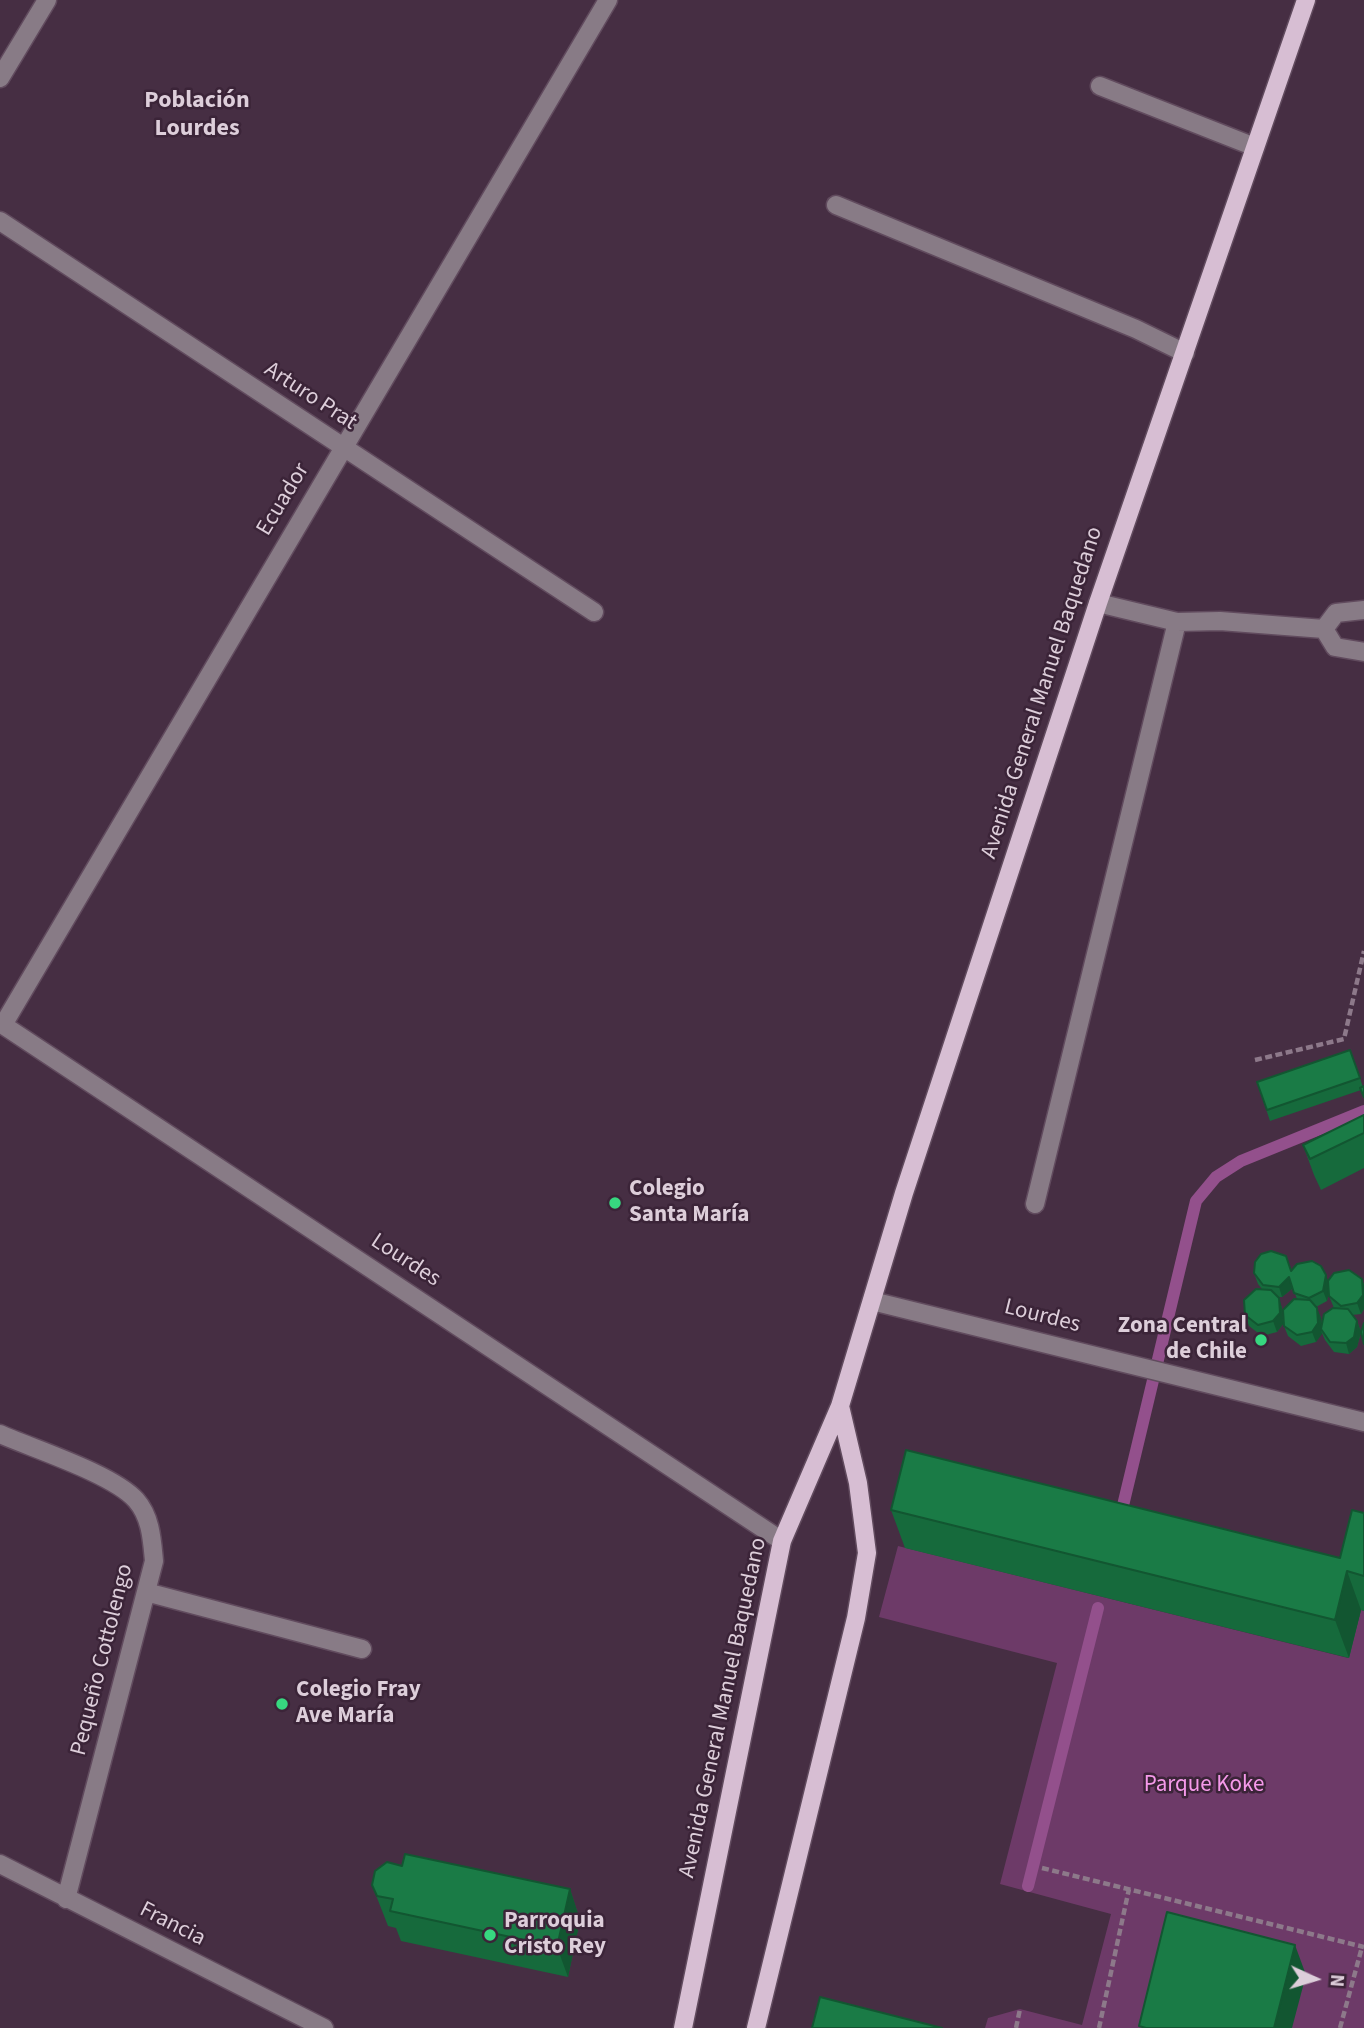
<!DOCTYPE html>
<meta charset="utf-8">
<style>
body{margin:0}
#map{position:relative;width:1364px;height:2028px;overflow:hidden;background:#462e43;font-family:"Source Sans 3",sans-serif}
canvas{display:block}
.north{position:absolute;left:1280px;top:1944px;width:70px;height:70px;-webkit-text-stroke:5px #3b2438;paint-order:stroke;rotate:94deg;font-size:19px;font-weight:700;line-height:28px;text-align:center;color:#ddceda}
.north::after{content:'';display:block;margin:auto;width:24px;height:32px;background:#ddceda;clip-path:polygon(50% 0,100% 100%,50% 72%,0 100%)}
</style>
<div id="map">
<canvas width="1364" height="2028"></canvas>
<div class="north">N</div>
</div>
<script>
const ctx = document.querySelector('canvas').getContext('2d');
ctx.lineJoin = 'round';
function paint(path, color) { ctx.fillStyle = color; ctx.fill(path, 'evenodd'); }
function stroke(path, color, width, dash) { ctx.strokeStyle = color; ctx.lineWidth = width; ctx.lineCap = dash ? 'butt' : 'round'; ctx.setLineDash(dash || []); ctx.stroke(path); }
function drawText(font, color, halo, rows, align = 'center') {
  ctx.font = font + ' "Source Sans 3",sans-serif'; ctx.lineWidth = 5; ctx.setLineDash([]); ctx.textBaseline = 'middle'; ctx.strokeStyle = halo; ctx.fillStyle = color; for (const [text, x, y, turn = 0] of rows) {
    ctx.save(); ctx.translate(x, y); ctx.rotate((+turn || 0) * Math.PI / 180); ctx.textAlign = isNaN(turn) ? turn : align; if (halo) ctx.strokeText(text, 0, 0); ctx.fillText(text, 0, 0); ctx.restore();
  }
}
paint(new Path2D(`
 M898 1546 1348 1658 1361 1610 1364 1611V2028H985L988 2018 1020 2009 1082 2025 1111 1914 1000 1884 1057 1663 879 1617Z`), '#6d3a68');
stroke(new Path2D(`
 M1120 1518 1196 1201 1216 1177 1241 1161 1364 1111
 M1028 1886 1098 1608`), '#93508c', 12);
const minor = new Path2D(`
 M0 78 47 0
 M1100 86 1255 147
 M836 205 1136 329 1185 353
 M0 221 594 612
 M1098 603 1177 622 1220 621 1324 629 1335 647 1364 652
 M1324 629 1336 613 1364 610
 M0 1023 782 1541
 M3 1025 608 0
 M1035 1204 1177 622
 M872 1301 1364 1422
 M0 1434C34 1449 113 1474 136 1500 151 1517 152 1540 154 1561L66 1899
 M146 1592 362 1649
 M0 1864 324 2028`);
const major = new Path2D(`
 M683 2028 782 1541 840 1406 904 1193 1098 603 1306 0
 M756 2028 856 1618 867 1553 858 1483 840 1406`);
stroke(minor, '#614b5e', 21);
stroke(major, '#614b5e', 21);
stroke(new Path2D(`
 M1255 1060 1344 1039 1364 951
 M1042 1868 1364 1947
 M1016 2028 1020 2009
 M1099 2028 1129 1889
 M1340 2028 1362 1947`), '#8d798a', 4.5, [7, 3.5]);
stroke(minor, '#887b86', 18);
stroke(major, '#d7bed3', 18);
paint(new Path2D(`
 M1350 1050 1363 1087 1361 1090 1270 1121 1257 1082Z
 M1364 1115V1168L1321 1190 1314 1175 1303 1145Z
 M1291 1271 1326 1275 1328 1282 1362 1279 1364 1285V1309L1361 1314 1352 1315 1357 1321 1361 1332 1357 1347 1349 1354 1334 1352 1325 1340 1322 1333 1316 1342 1301 1346 1288 1336 1284 1326 1297 1299 1293 1288 1282 1297H1278L1282 1308 1283 1324 1277 1332 1262 1336 1249 1326 1245 1315 1262 1289 1258 1284 1254 1273ZM1329 1290V1296L1334 1308 1322 1325 1321 1318 1316 1307 1327 1301Z
 M891 1510 1340 1558 1364 1513V1611L1361 1610 1349 1658 905 1548Z
 M402 1866 570 1889 580 1920 568 1977 401 1941 396 1928 388 1926 372 1885Z`), '#166a3c');
paint(new Path2D(`
 M1326 1275 1330 1286 1327 1301 1323 1291Z
 M1289 1277 1293 1288 1282 1297 1279 1287Z
 M1362 1279 1364 1285V1309L1361 1314 1357 1303Z
 M1279 1298 1282 1308 1283 1324 1277 1332 1273 1321Z
 M1317 1308 1321 1318 1322 1331 1321 1329 1322 1334 1316 1342 1312 1332Z
 M1357 1321 1361 1332 1357 1347 1349 1354 1346 1343Z
 M1347 1571 1361 1610 1349 1658 1335 1620Z
 M570 1889 580 1920 568 1977 557 1947Z
 M1295 1945 1306 1975 1292 2028H1274Z`), '#125631');
const building = new Path2D(`
 M1350 1050 1360 1078 1267 1110 1257 1082Z
 M1364 1086V1097L1360 1088Z
 M1364 1115V1133L1310 1159 1303 1145Z
 M1271 1251 1286 1256 1291 1271 1297 1264 1312 1261 1321 1266 1326 1275 1323 1291 1309 1298 1294 1293 1289 1277 1279 1287 1263 1285 1254 1273 1255 1262 1261 1254Z
 M1349 1270 1362 1279 1363 1295 1357 1303 1341 1306 1329 1296 1328 1281 1334 1273Z
 M1256 1289 1271 1290 1279 1298 1280 1313 1273 1321 1258 1325 1245 1315 1244 1300Z
 M1294 1299 1310 1300 1317 1308 1318 1323 1312 1332 1297 1335 1284 1326 1283 1310Z
 M1333 1308 1348 1309 1357 1321 1354 1337 1346 1343 1330 1342 1321 1329 1324 1314Z
 M1364 1323V1344L1361 1332Z
 M906 1450 1340 1558 1352 1510 1364 1513V1576L1347 1571 1335 1620 891 1510Z
 M405 1854 570 1889 557 1947 390 1911 393 1899 377 1896 372 1885 375 1871 387 1862 402 1866Z
 M1167 1912 1295 1945 1274 2028H1146L1139 2026Z
 M820 1997 942 2028H812Z`);
paint(building, '#1a7b46');
stroke(building, '#125631', 2);
for (const [x, y, r, color] of [
 [615,1203,7,"#37d880"],
 [1261,1340,7,"#37d880"],
 [282,1704,7,"#37d880"],
 [490,1935,7,"#37d880"]
]) { const dot = new Path2D(); dot.arc(x, y, r, 0, 2 * Math.PI); ctx.fillStyle = color; ctx.fill(dot); stroke(dot, '#3b2438', 2.5); }
drawText('23px', '#ddceda', '#3b2438', [
 ["Arturo Prat",310,397,33],
 ["Ecuador",284,500,-59],
 ["Avenida General Manuel Baquedano",1043,693,-72],
 ["Lourdes",405,1261,33],
 ["Lourdes",1042,1317,14],
 ["Pequeño Cottolengo",103,1660,-76],
 ["Avenida General Manuel Baquedano",724,1708,-78],
 ["Francia",172,1925,27]
]);
drawText('bold 23px', '#ddceda', '#3b2438', [
 ["Colegio",629,1190],
 ["Santa María",629,1216],
 ["Zona Central",1247,1327,"right"],
 ["de Chile",1247,1353,"right"],
 ["Colegio Fray",296,1691],
 ["Ave María",296,1717],
 ["Parroquia",504,1922],
 ["Cristo Rey",504,1948]
], 'left');
drawText('23px', '#f599ea', '#3b2438', [
 ["Parque Koke",1204,1786]
]);
drawText('bold 24px', '#ddceda', '#3b2438', [
 ["Población",197,102],
 ["Lourdes",197,130]
]);
</script>
